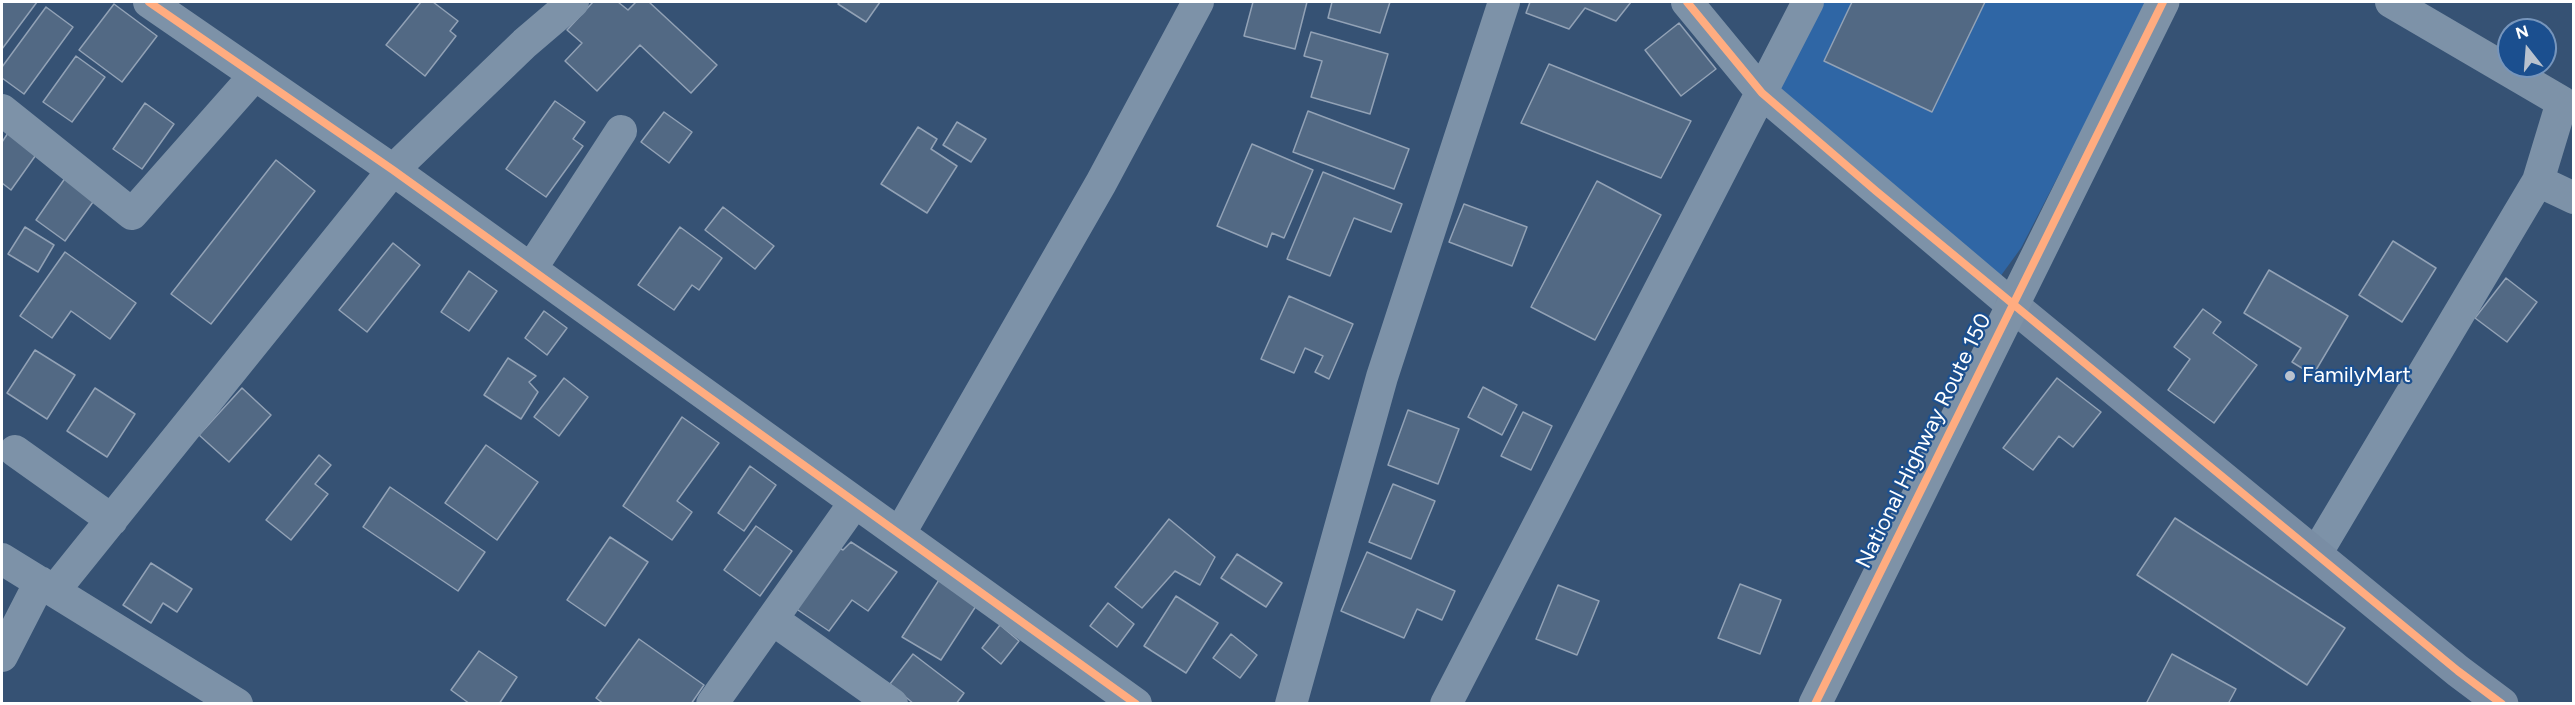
<!DOCTYPE html>
<style>
body{margin:0}
#map{position:relative;width:2575px;height:705px;overflow:hidden;background:#365274;font-family:Figtree,sans-serif}
canvas{display:block}
.frame{position:absolute;inset:0;border:3px solid #fff;pointer-events:none}
.north{position:absolute;left:2497px;top:18px;width:60px;height:60px;box-sizing:border-box;background:#1b4f8f;border:2px solid #7695bc;border-radius:50%;rotate:343deg;font-size:16px;font-weight:700;line-height:24px;text-align:center;color:#fff}
.north::after{content:'';display:block;margin:auto;width:21px;height:27px;background:#b9c2ce;clip-path:polygon(50% 0,100% 100%,50% 72%,0 100%)}
</style>
<div id="map">
<canvas width="2575" height="705"></canvas>
<div class="frame"></div>
<div class="north">N</div>
</div>
<script>
const ctx = document.querySelector('canvas').getContext('2d');
ctx.lineJoin = 'round';
function paint(path, color) { ctx.fillStyle = color; ctx.fill(path, 'evenodd'); }
function stroke(path, color, width, dash) { ctx.strokeStyle = color; ctx.lineWidth = width; ctx.lineCap = dash ? 'butt' : 'round'; ctx.setLineDash(dash || []); ctx.stroke(path); }
function drawText(font, color, halo, rows, align = 'center') {
  ctx.font = font + ' Figtree,sans-serif'; ctx.lineWidth = 4.5; ctx.setLineDash([]); ctx.textBaseline = 'middle'; ctx.strokeStyle = halo; ctx.fillStyle = color; for (const [text, x, y, turn = 0] of rows) {
    ctx.save(); ctx.translate(x, y); ctx.rotate((+turn || 0) * Math.PI / 180); ctx.textAlign = isNaN(turn) ? turn : align; if (halo) ctx.strokeText(text, 0, 0); ctx.fillText(text, 0, 0); ctx.restore();
  }
}
paint(new Path2D(`
 M1818 2H2148L2021 248 1997 281 1775 88Z`), '#2f66a5');
const building = new Path2D(`
 M2 2H37L2 49Z
 M421 2H433L458 21 450 31 456 36 425 76 386 45Z
 M593 2H618L628 10 636 2H649L717 65 691 93 640 45 597 91 565 61 582 43 567 30Z
 M840 2H880L866 22 838 4Z
 M1253 2H1307L1295 49 1244 36Z
 M1332 2H1390L1380 33 1328 18Z
 M1530 2H1631L1616 21 1585 8 1569 29 1526 13Z
 M1852 2H1985L1932 112 1824 61Z
 M114 4 157 36 122 82 79 50Z
 M46 7 73 27 24 94 2 78V67Z
 M1679 23 1716 69 1681 96 1645 50Z
 M1311 32 1388 54 1370 114 1311 97 1322 61 1304 56Z
 M76 56 105 77 72 122 43 102Z
 M1549 64 1691 121 1661 178 1521 123Z
 M555 101 585 122 573 139 583 146 546 197 506 169Z
 M145 103 174 124 142 169 113 149Z
 M1308 111 1409 149 1394 189 1293 152Z
 M664 112 692 132 669 163 641 142Z
 M957 122 986 139 971 162 943 145Z
 M14 124 43 145 11 190 2 183V142Z
 M918 127 937 139 931 149 957 166 927 213 881 184Z
 M1252 144 1313 170 1284 238 1272 233 1267 247 1217 226Z
 M276 160 315 191 211 324 171 294Z
 M1323 172 1402 204 1391 232 1354 218 1330 276 1287 259Z
 M68 174 98 195 65 241 36 220Z
 M1597 181 1661 215 1595 340 1531 307Z
 M1464 204 1527 227 1512 266 1449 242Z
 M723 207 774 246 755 269 705 230Z
 M25 227 54 245 38 272 8 254Z
 M680 227 722 258 699 290 692 285 674 310 638 285Z
 M2393 241 2436 268 2402 322 2359 295Z
 M393 243 420 265 367 332 339 310Z
 M65 252 136 303 110 339 71 311 52 338 20 316Z
 M2269 270 2348 316 2313 375 2292 362 2301 348 2244 313Z
 M469 271 497 291 469 331 441 312Z
 M2506 278 2537 302 2507 342 2475 318Z
 M1289 296 1353 324 1329 379 1315 372 1323 356 1305 348 1294 373 1261 359Z
 M2203 309 2221 322 2213 333 2257 365 2214 423 2168 390 2190 359 2174 347Z
 M544 311 567 328 547 355 525 338Z
 M35 350 75 375 47 419 7 393Z
 M508 358 536 376 529 382 538 392 521 419 484 395Z
 M564 378 588 397 559 436 534 417Z
 M2057 378 2101 412 2073 447 2059 436 2033 470 2003 448Z
 M1483 387 1517 405 1502 435 1468 417Z
 M95 388 135 414 107 457 67 431Z
 M242 388 271 415 229 462 199 435Z
 M1408 410 1459 429 1438 484 1388 465Z
 M1523 412 1552 426 1531 470 1501 456Z
 M682 417 719 443 677 501 692 512 672 540 623 506Z
 M486 445 538 482 497 540 445 503Z
 M319 455 331 465 315 484 328 494 291 540 266 520Z
 M750 466 776 485 744 531 718 513Z
 M1393 484 1435 501 1411 559 1369 542Z
 M390 487 485 552 458 591 363 527Z
 M2175 518 2345 628 2307 685 2137 575Z
 M1169 519 1215 557 1200 585 1175 571 1142 608 1115 587Z
 M756 526 792 551 760 596 724 570Z
 M610 537 648 562 605 626 567 600Z
 M851 542 897 572 868 611 852 600 829 631 792 606 836 546 843 550Z
 M1367 552 1455 591 1442 620 1417 609 1404 638 1341 611Z
 M1237 554 1282 583 1266 607 1221 578Z
 M151 563 192 589 177 612 163 603 151 623 123 605Z
 M939 580 976 606 941 660 902 637Z
 M1740 584 1781 600 1760 654 1718 638Z
 M1558 585 1599 601 1577 655 1536 639Z
 M1176 596 1218 623 1186 673 1144 646Z
 M1108 603 1134 624 1117 647 1090 626Z
 M1000 625 1019 641 1001 664 982 648Z
 M1231 634 1257 655 1240 678 1213 658Z
 M639 639 704 685 691 704H604L596 698Z
 M479 651 517 677 499 704H470L451 690Z
 M913 654 964 693 956 704H914L890 684Z
 M2172 654 2236 689 2228 704H2146Z`);
paint(building, '#526984');
stroke(building, '#92a2b6', 1.5);
stroke(new Path2D(`
 M149 2 393 170 1136 704
 M1687 2 1762 93 2012 305
 M2 110 132 214 255 75
 M2538 181 2574 198
 M531 269 621 131
 M15 451 112 520
 M900 533 1101 183 1198 2
 M2316 554 2538 181 2562 102 2391 2
 M2 559 237 704
 M54 591 393 170 525 43 573 2
 M772 619 892 704
 M2 656 40 582
 M712 704 855 502
 M1291 704 1382 377 1504 2
 M1446 704 1808 2`), '#7d92a8', 32);
stroke(new Path2D(`
 M2012 305 2458 671 2502 704`), '#798da4', 33);
stroke(new Path2D(`
 M1815 704 2163 2`), '#7e92a7', 33);
stroke(new Path2D(`
 M149 2 393 170 1136 704
 M1687 2 1762 93 1876 191 2458 671 2502 704
 M1815 704 2163 2`), '#ffac80', 8);
for (const [x, y, r, color] of [
 [2290,376,6,"#b9c2ce"]
]) { const dot = new Path2D(); dot.arc(x, y, r, 0, 2 * Math.PI); ctx.fillStyle = color; ctx.fill(dot); stroke(dot, '#1b4f8f', 2); }
drawText('22px', '#fff', '#1b4f8f', [
 ["FamilyMart",2302,376]
], 'left');
drawText('22px', '#fff', '#1b4f8f', [
 ["National Highway Route 150",1924,441,-64]
]);
</script>
